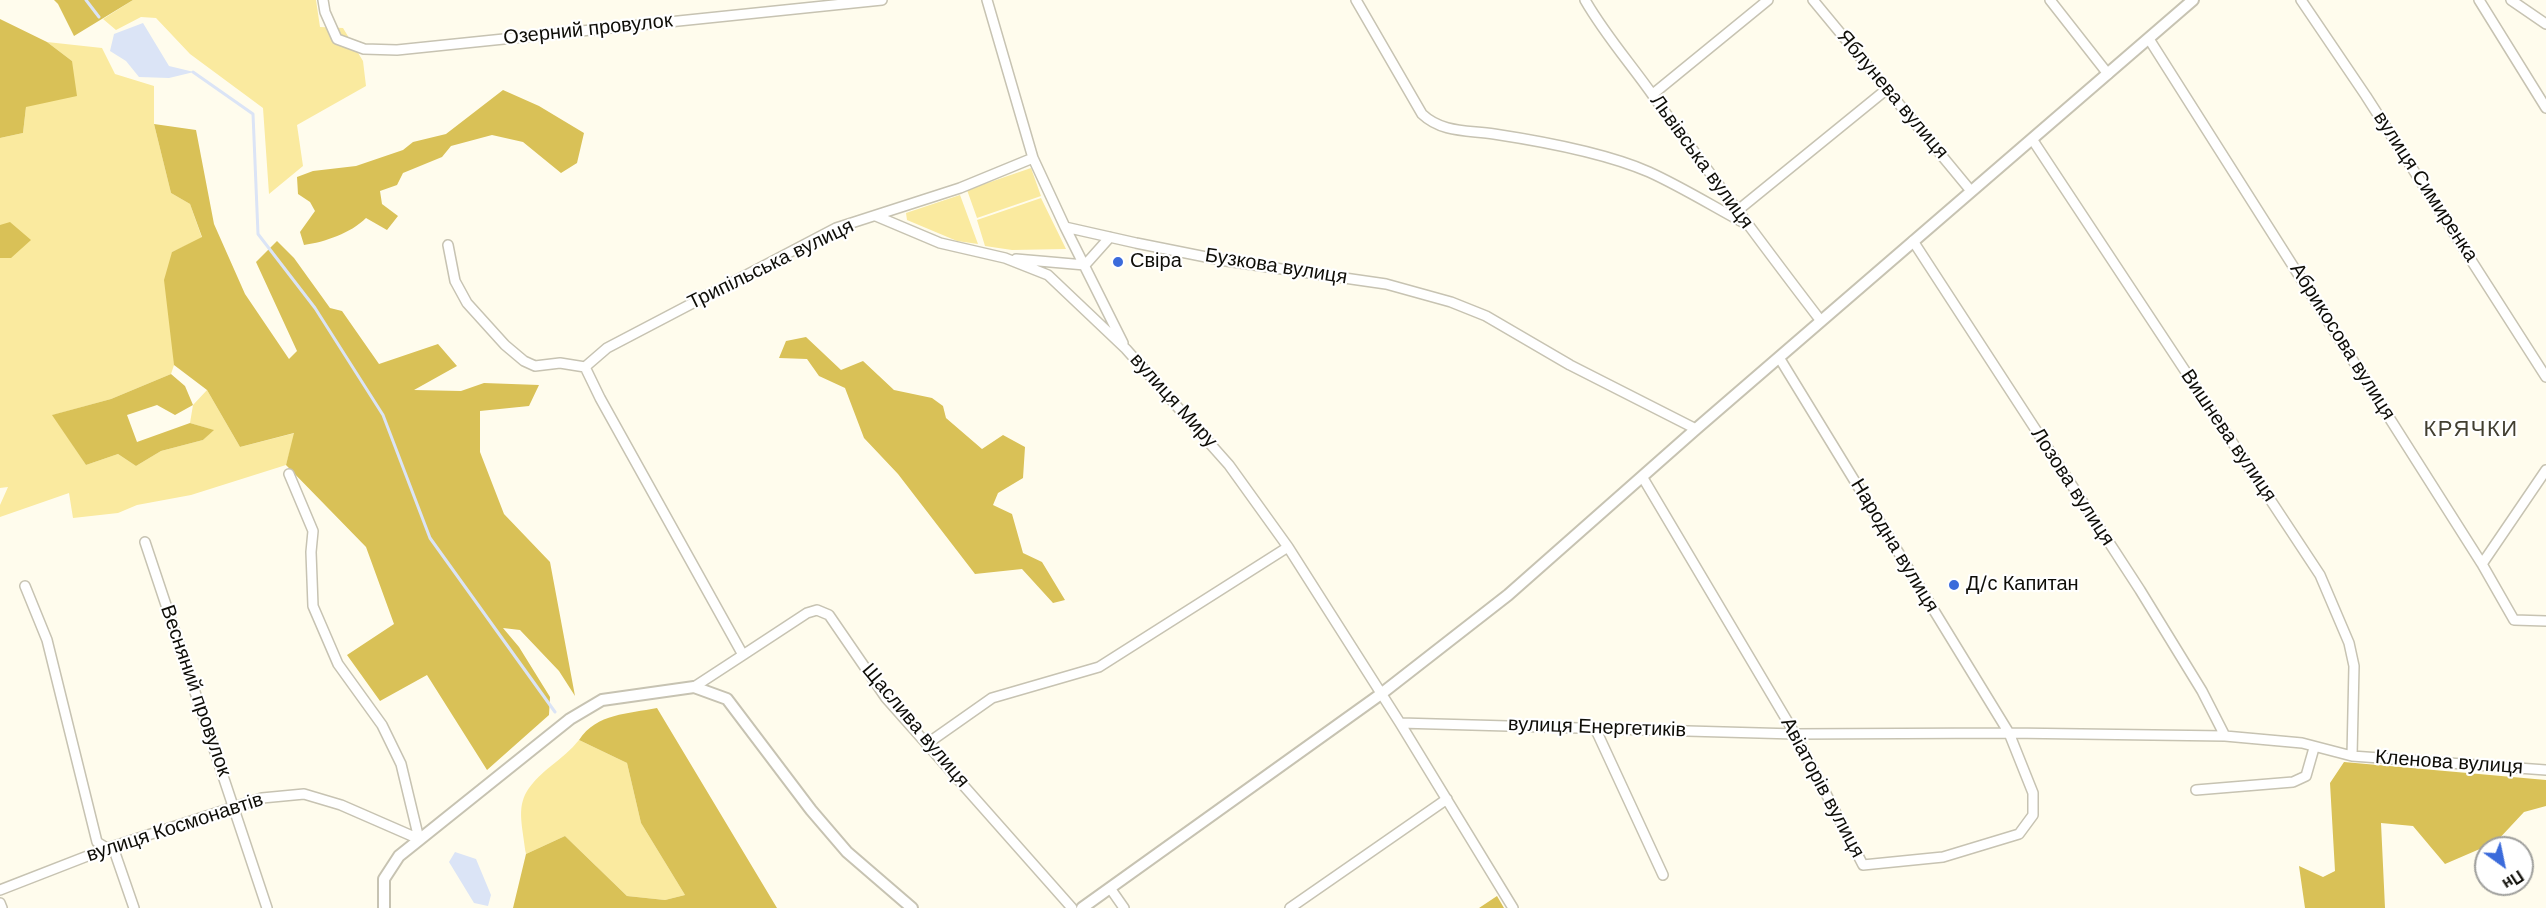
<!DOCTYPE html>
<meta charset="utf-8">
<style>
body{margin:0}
#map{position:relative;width:2546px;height:908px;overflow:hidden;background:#fffced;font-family:"DM Sans",sans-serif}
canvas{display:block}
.north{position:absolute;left:2474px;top:836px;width:60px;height:60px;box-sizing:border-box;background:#fff;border:2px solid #9f9f9c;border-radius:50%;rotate:147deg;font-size:16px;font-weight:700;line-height:24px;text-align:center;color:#0f0e08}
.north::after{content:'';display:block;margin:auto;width:21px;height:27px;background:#3b6bdb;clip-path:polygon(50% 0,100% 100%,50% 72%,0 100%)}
</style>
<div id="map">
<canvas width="2546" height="908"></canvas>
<div class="north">Пн</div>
</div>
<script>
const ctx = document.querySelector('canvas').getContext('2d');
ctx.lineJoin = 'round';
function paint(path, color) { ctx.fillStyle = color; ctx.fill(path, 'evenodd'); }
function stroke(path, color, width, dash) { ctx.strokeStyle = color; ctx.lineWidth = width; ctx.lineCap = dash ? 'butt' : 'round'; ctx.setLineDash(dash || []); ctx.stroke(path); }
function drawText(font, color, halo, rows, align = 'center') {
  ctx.font = font + ' "DM Sans",sans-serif'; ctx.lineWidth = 4.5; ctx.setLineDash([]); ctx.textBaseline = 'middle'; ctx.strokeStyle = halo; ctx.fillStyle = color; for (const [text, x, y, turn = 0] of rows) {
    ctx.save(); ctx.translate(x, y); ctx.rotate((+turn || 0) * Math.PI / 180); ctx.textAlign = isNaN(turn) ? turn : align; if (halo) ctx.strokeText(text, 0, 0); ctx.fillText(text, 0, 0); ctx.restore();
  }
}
paint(new Path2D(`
 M133 0H316L320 27 343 28 363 61 366 86 297 125 303 166 269 194 263 108 190 54 156 18 141 17 116 30 103 19Z
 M47 42 102 48 115 74 154 86V124L171 193 190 204 202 238 172 252 174 365 171 374 111 399 53 415 86 465 118 454 136 466 161 451 203 440 213 430 190 423 193 405 207 390 240 447 295 433 286 465 191 495 137 505 118 513 73 518 69 493 0 517V505L8 487 0 488V138L23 133 26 107 72 61Z
 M1031 168 1041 196 977 218 967 190Z
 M960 195 978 244 957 241 907 220 906 213Z
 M1041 198 1066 249 1012 250 985 246 977 220Z
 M579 740 627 763 641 823 685 895 665 900 627 896 565 836 526 854C520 809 513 797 551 766 561 758 571 750 579 740Z`), '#faea9f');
paint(new Path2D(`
 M54 0H133L74 36 58 4Z
 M0 19 47 42 72 61 77 96 26 107 23 133 0 138Z
 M503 90 539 106 584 133 577 163 561 173 523 142 492 135 451 146 442 157 403 173 397 185 380 191 382 204 398 216 387 230 366 218C351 233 325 242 304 245L300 232 315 211 310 202 298 194 297 177 313 171 356 166 403 150 413 142 446 134Z
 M154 124 196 130 214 224 245 294 289 359 297 351 256 262 277 241 294 258 330 308 342 311 379 364 438 344 457 366 414 390 461 391 484 383 539 385 529 406 480 411V452L504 514 550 562 575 696 559 671 520 630 503 628 519 647 550 697 549 715 487 770 427 675 380 701 347 655 394 624 366 547 286 465 294 433 240 447 207 390 174 365 164 280 172 252 202 237 190 204 171 193Z
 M10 222 31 240 11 258H0V225Z
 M806 337 841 370 863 361 894 390 932 398 943 406 946 418 982 449 1003 435 1025 447 1023 478 998 493 993 505 1012 514 1023 553 1042 562 1065 600 1053 603 1022 569 975 574 898 474 864 438 845 388 819 376 807 359 779 358 786 341Z
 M171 374 185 386 193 405 175 415 157 405 127 415 137 442 190 423 214 430 203 440 161 451 136 466 118 454 86 465 52 415 111 399Z
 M657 708 777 908H513L526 854 565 836 627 896 665 900 685 895 641 823 627 763 579 740C597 713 628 714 657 708Z
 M2344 762 2546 780V806L2524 812 2496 842 2445 864 2413 826 2381 823 2385 908H2305L2299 866 2323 877 2335 871 2330 783Z
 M1497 896 1504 908H1479Z`), '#d9c157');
paint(new Path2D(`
 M143 23 169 66 194 72 169 78 139 77 126 61 110 51 114 34Z
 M455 852 476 859 491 895 488 906 474 903 449 862Z`), '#dbe4f6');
stroke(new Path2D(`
 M86 0 99 17
 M193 72 253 114 258 234 315 308 383 415 430 538 555 712`), '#dbe4f6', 3);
const minor = new Path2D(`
 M323 0 325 12 337 39 364 49 397 50 882 0
 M987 0 1033 158 1065 227 1136 243 1226 261 1386 284 1451 302 1486 316 1570 365 1696 429
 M1356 0 1422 114C1442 133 1468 130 1494 134 1540 141 1608 154 1649 172 1682 187 1714 207 1746 224
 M1585 0C1605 35 1631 64 1654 97 1709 172 1764 247 1821 321
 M1813 0 1971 191
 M2050 0 2108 74
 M2301 0 2366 96 2546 377
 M2479 0 2546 108
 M2511 0 2546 24
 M2149 39 2482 564 2514 620 2546 621
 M1653 94 1768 0
 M2032 139 2320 575 2349 643 2354 666 2352 756
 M1737 211 1887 89
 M876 216 940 243 1005 258 1048 275 1126 349 1229 465 1288 547 1400 723 1513 908
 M1065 227 1123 343
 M1913 241 2140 590 2202 691 2225 736
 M448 245 455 281 467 303 505 345 524 361 535 366 560 363 585 367
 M1016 259 1085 265 1110 237
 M585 367 607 348 836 228 960 188 1033 158
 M585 367 600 398 743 655 694 687
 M289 474 313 531 311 552 313 606 338 664 382 725 401 764 419 839
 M1643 478 1795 734 1863 865 1943 857 2019 834 2033 815V793L2009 733 1780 359
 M145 542 267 908
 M2482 564 2546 470
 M25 586 47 640 97 842 115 853 134 908
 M743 655 807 613 817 610 829 615 886 698 1072 908
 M1400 723 1795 734 2009 733 2225 736 2302 743 2352 756 2546 770
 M1595 728 1663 875
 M928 743 992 698 1099 667 1288 547
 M2196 790 2293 782 2306 776 2314 748
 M1110 888 1124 908
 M0 890 108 848 262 798 304 794 341 805 419 839
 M0 903 2 908
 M1290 908 1447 799`);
const tertiary = new Path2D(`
 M384 908V879L399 856 570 719 602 700 694 687 727 699 811 810 847 852 912 908
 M1082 908 1381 694 1508 595 1696 429 2193 0`);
stroke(minor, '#c7c3b2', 12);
stroke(tertiary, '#c7c3b2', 14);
stroke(minor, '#fff', 9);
stroke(tertiary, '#fff', 10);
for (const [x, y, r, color] of [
 [1118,262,6,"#3b6bdb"],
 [1954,585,6,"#3b6bdb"]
]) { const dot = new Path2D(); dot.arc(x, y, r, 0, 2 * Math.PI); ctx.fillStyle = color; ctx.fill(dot); stroke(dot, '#fff', 2); }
drawText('20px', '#0f0e08', '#fff', [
 ["Озерний провулок",588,30,-6],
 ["Яблунева вулиця",1892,95,50],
 ["Львівська вулиця",1701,162,54],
 ["вулиця Симиренка",2425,187,57],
 ["Трипільська вулиця",771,265,-26],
 ["Бузкова вулиця",1276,267,9],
 ["Абрикосова вулиця",2342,342,58],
 ["вулиця Миру",1173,401,48],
 ["Вишнева вулиця",2228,436,56],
 ["Лозова вулиця",2072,487,57],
 ["Народна вулиця",1894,546,59],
 ["Весняний провулок",195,691,71],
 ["Щаслива вулиця",915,726,50],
 ["вулиця Енергетиків",1597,728,2],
 ["Кленова вулиця",2449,763,4],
 ["Авіаторів вулиця",1822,788,62],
 ["вулиця Космонавтів",175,828,-18]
]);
drawText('20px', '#0f0e08', '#fff', [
 ["Свіра",1130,262],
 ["Д/с Капитан",1966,585]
], 'left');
ctx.letterSpacing = '1.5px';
drawText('22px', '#423f30', '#fff', [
 ["КРЯЧКИ",2471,430]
]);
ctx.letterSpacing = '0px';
</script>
